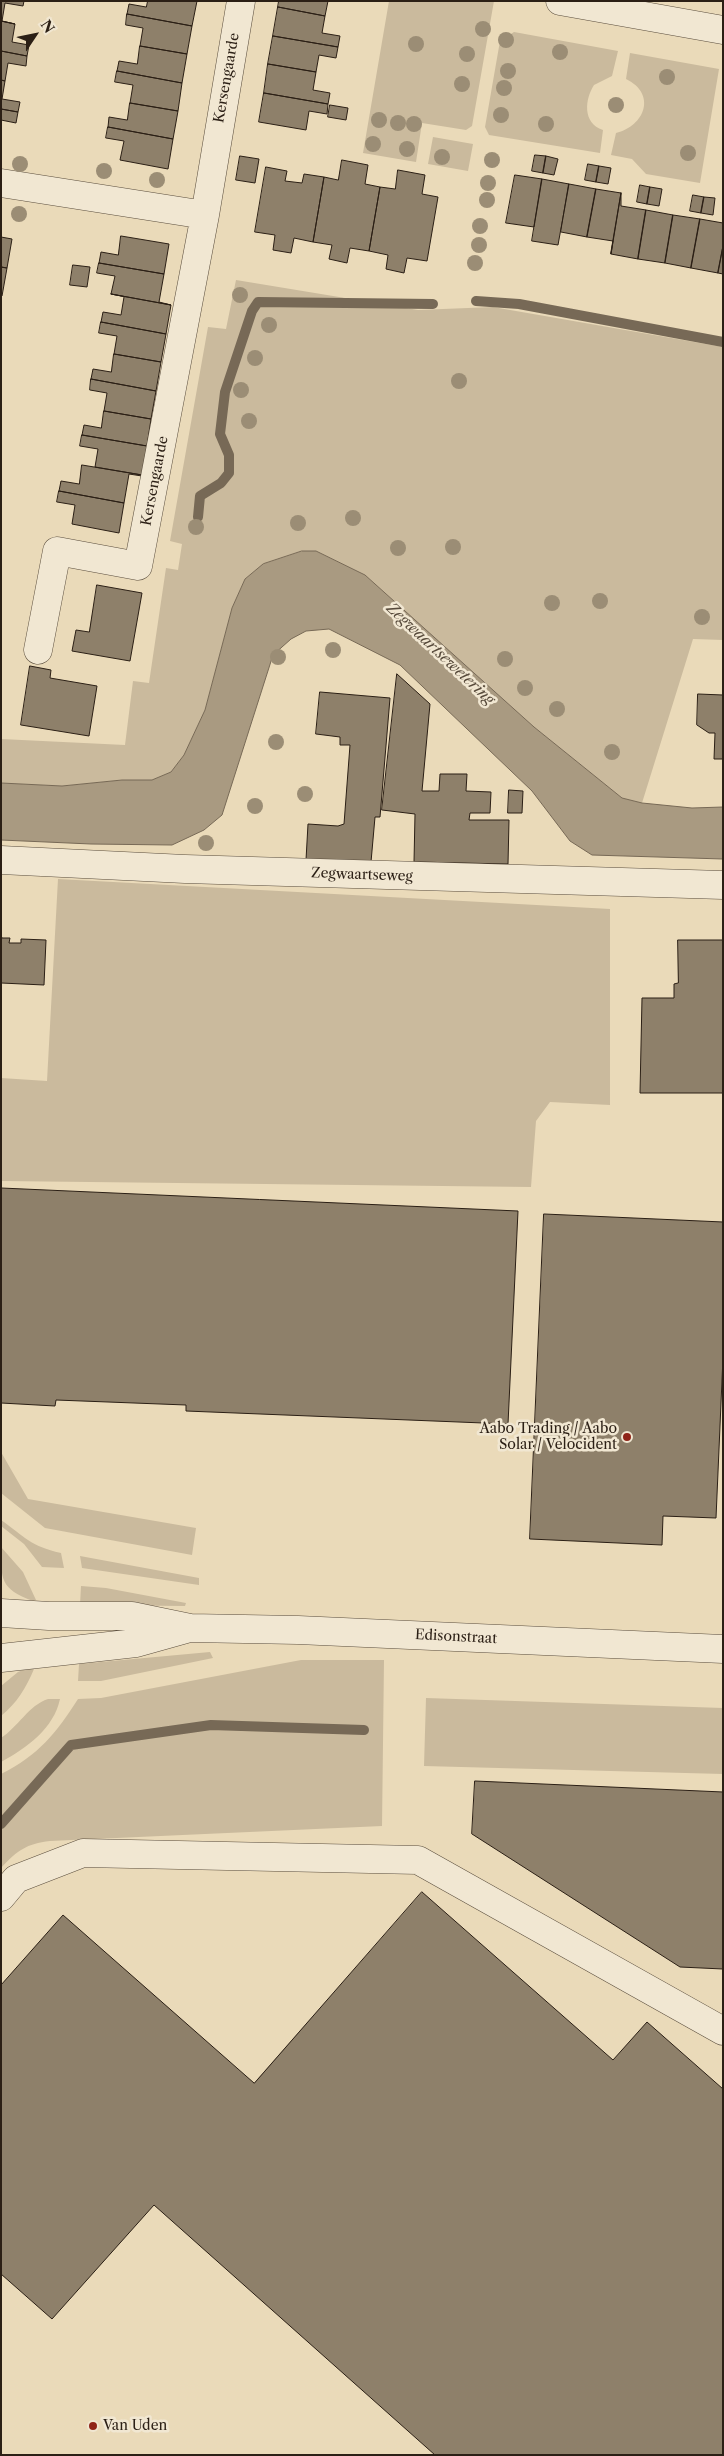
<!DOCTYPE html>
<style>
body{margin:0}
#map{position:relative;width:724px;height:2456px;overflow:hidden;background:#eadab9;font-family:"Libre Caslon Text",serif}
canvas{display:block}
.frame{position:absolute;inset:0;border:2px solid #2b1f15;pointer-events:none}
.north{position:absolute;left:10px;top:10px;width:50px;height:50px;-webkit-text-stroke:4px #f1e7d2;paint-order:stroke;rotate:56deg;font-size:14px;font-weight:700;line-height:20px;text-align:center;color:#2b1f15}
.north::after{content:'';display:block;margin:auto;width:18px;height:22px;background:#2b1f15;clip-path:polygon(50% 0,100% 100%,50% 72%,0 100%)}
</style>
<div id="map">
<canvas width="724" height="2456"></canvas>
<div class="frame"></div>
<div class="north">N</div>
</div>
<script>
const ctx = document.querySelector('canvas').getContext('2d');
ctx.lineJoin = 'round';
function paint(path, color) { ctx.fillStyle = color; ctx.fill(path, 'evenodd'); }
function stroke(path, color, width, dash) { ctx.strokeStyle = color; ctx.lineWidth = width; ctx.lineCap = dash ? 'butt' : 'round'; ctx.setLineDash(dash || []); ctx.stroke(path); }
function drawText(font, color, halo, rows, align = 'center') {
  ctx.font = font + ' "Libre Caslon Text",serif'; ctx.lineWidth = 5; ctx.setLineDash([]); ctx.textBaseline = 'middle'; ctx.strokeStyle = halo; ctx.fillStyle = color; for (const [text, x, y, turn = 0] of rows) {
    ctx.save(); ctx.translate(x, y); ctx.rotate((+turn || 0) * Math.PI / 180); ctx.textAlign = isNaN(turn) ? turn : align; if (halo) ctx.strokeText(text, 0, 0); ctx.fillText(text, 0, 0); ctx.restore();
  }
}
paint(new Path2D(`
 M389 1H494L472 126 466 130 422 123 416 162 363 153Z
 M514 32 618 51 612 76 594 85C585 99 582 123 603 130L600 153 489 135 485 127 500 41Z
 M630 53 719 69 700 183 646 174 632 159 611 155 616 133C645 126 657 94 626 79Z
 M433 137 473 144 468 171 428 164Z
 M236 280 418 310 493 307 723 347V640L693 639 642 803 622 798 534 727 365 575 316 551H301L263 564 245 579 232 608 205 710 184 755 171 772 152 780H122L62 786 1 783V739L125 745 133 681 149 683 166 568 178 570 182 544 170 541 208 327 226 329Z
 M58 879 610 909V1105L550 1102 536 1121 531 1187 1 1181V1078L47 1081Z
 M1 1452 28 1499 196 1528 192 1555 45 1528 1 1493Z
 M1 1520C25 1537 30 1546 61 1553L64 1568 42 1567 24 1544 1 1526Z
 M1 1547 23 1572 36 1600 33 1601C0 1589 1 1579 1 1547Z
 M80 1556 199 1578V1585L82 1568Z
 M81 1586 106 1588 186 1603 185 1606 80 1605Z
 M210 1652 213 1658 101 1681H78L79 1664Z
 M301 1660H384L382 1826 50 1841C26 1844 18 1850 1 1868V1774C39 1755 56 1733 78 1699L101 1698Z
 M30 1667 34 1669C26 1688 17 1703 1 1716V1686L18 1672Z
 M426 1698 723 1708V1774L424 1766Z
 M48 1699H60C54 1728 27 1748 1 1762V1738C18 1727 29 1705 48 1699Z`), '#caba9d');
const water = new Path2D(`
 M302 551H316L365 575 534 727 622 798 642 803 692 808 723 807V859L592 855 570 841 532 791 400 665 329 629 306 631 291 639 273 655 222 815 204 830 172 845 91 844 1 840V783L62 786 122 780H152L171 772 184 755 205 710 232 608 245 579 263 564Z`);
paint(water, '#a99a81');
stroke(water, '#776956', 1);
stroke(new Path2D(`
 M476 301 519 304 723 342
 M198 517 200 496 221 483 229 473V455L220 434 225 392 252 311 258 302 433 304
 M1 1824 71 1745 211 1725 364 1730`), '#776956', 10);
const building = new Path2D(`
 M1 1H24L23 6 5 3 2 21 15 24 1 21Z
 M148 1H197L192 26 127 14 129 4 146 7Z
 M279 1H328L325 16 278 7Z
 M278 7 325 16 322 33 340 36 338 47 273 36Z
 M127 14 192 26 187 54 140 46 143 28 126 25Z
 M1 21 15 24 12 42 29 45 27 56 1 51Z
 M273 36 338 47 336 58 319 55 316 72 268 64Z
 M140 46 187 54 182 83 117 71 119 61 137 64Z
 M1 51 27 56 26 66 8 63 5 81 1 80Z
 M268 64 316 72 313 90 330 93 328 104 264 93Z
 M117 71 182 83 178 111 130 103 133 85 115 82Z
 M1 80 5 81 2 99 20 102 18 112 1 109Z
 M264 93 328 104 327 114 309 111 306 130 259 122Z
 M130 103 178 111 173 139 108 127 109 117 127 120Z
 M330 105 348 108 346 120 328 117Z
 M1 109 18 112 16 123 1 120Z
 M108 127 173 139 168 169 120 160 124 141 106 138Z
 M535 155 546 156 543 173 532 171Z
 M240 156 259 159 255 183 236 180Z
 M546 156 558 159 554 175 543 173Z
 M342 160 368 165 365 184 380 187 369 251 350 248 347 263 329 259 332 245 313 242 324 177 338 180Z
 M588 164 599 166 596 182 585 180Z
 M599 166 611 168 608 184 596 182Z
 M266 167 287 171 285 181 302 183 304 174 324 177 313 242 294 238 291 253 273 250 275 235 255 232Z
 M398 170 425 175 422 194 438 197 427 261 407 258 404 273 386 269 388 255 369 251 380 187 395 189Z
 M515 175 542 179 534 227 506 223Z
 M542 179 569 184 558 245 532 241Z
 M569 184 596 189 587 237 561 232Z
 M640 185 650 187 647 204 637 202Z
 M650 187 662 189 659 206 647 204Z
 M596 189 621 193 611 254 613 241 587 237Z
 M621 193V206L646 210 638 259 611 254Z
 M693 195 704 197 701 213 690 211Z
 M704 197 715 198 713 215 701 213Z
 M646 210 673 215 665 263 638 259Z
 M673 215 700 219 691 268 665 263Z
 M700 219 723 223V246L718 273 691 268Z
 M121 236 169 244 164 274 99 263 101 252 118 255Z
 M1 237 12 239 7 268 1 267Z
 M723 246V274L718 273Z
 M99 263 164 274 159 302 171 305 111 294 115 276 97 273Z
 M73 265 90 267 87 287 70 285Z
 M1 267 7 268 2 296H1Z
 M111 294 171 305 166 334 101 322 103 312 121 315 124 297Z
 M101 322 166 334 161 362 114 354 117 336 99 333Z
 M114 354 161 362 156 391 91 379 93 369 111 372Z
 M91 379 156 391 151 419 104 411 107 393 90 390Z
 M104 411 151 419 147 446 82 435 84 425 101 428Z
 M82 435 147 446 142 475 95 467 98 449 80 446Z
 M82 465 142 475V476L129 474 124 503 59 491 61 481 79 484Z
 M59 491 124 503 119 533 72 524 75 505 57 502Z
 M97 585 142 593 130 661 72 651 76 630 89 632Z
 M30 666 51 670 50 678 97 686 89 736 21 725Z
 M397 674 430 704 422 791H439L440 774H467L466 791 491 792 490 813H470L469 820H509L508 864 414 862 415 814 382 810Z
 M320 692 390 698 380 817H375L371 862 306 860 308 824 338 826 344 824 350 745H340V737L316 734Z
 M698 694 723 695V759H714L715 733H709L697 725Z
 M509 790 523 791 522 813H508Z
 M1 936 2 938H10L9 943H21V939L46 940 44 985 1 983Z
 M678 940H723V1093H640L642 998H674V984L678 983Z
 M1 1188 518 1211 508 1424 186 1411V1405L56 1400 55 1406 1 1403Z
 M544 1214 723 1222V1357L716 1518 663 1516 662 1545 530 1539Z
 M475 1781 723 1792V1969L680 1967 472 1834Z
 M422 1892 613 2060 647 2022 723 2089V2455H435L154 2205 52 2319 1 2274V1985L63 1915 254 2083Z`);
paint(building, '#8e806a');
stroke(building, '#2b1f15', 1);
const minor = new Path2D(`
 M560 1 723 30
 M1 183 205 215
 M38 650 57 551 138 566 205 215 241 1
 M1 860 185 869 723 885
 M1 1613 49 1616H132L190 1628 298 1630 723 1649
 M1 1658 136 1643 186 1629
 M1 1897 16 1879 83 1853 418 1860 723 2031`);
stroke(minor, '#5b4e3e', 29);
stroke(minor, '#f1e7d2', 28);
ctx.fillStyle = '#9b8d75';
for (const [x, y] of [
 [483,29],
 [506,40],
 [416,44],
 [560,52],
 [467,54],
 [508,71],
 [667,77],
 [462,84],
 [504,88],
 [616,105],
 [501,115],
 [379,120],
 [398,123],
 [414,124],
 [546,124],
 [373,144],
 [407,149],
 [688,153],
 [442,157],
 [492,160],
 [20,164],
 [104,171],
 [157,180],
 [488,183],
 [487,200],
 [19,214],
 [480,226],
 [479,245],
 [475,263],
 [240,295],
 [269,325],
 [255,358],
 [459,381],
 [241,390],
 [249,421],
 [353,518],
 [298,523],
 [196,527],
 [453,547],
 [398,548],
 [600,601],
 [552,603],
 [702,617],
 [333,650],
 [278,657],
 [505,659],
 [525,688],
 [557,709],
 [276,742],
 [612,752],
 [305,794],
 [255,806],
 [206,843]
]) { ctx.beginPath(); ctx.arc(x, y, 8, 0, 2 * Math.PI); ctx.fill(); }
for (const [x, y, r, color] of [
 [627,1437,5,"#8f2418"],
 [93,2426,5,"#8f2418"]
]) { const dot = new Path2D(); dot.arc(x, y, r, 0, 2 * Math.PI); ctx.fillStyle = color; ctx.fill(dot); stroke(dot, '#f1e7d2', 2); }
drawText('14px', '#2b1f15', '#f1e7d2', [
 ["Kersengaarde",227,78,-80],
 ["Kersengaarde",155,481,-79],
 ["Zegwaartseweg",362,875,2],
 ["Edisonstraat",456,1637,3]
]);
drawText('14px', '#2b1f15', '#f1e7d2', [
 ["Aabo Trading / Aabo",617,1429],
 ["Solar / Velocident",617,1445],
 ["Van Uden",103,2426,"left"]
], 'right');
drawText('italic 15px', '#574a3b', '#f1e7d2', [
 ["Zegwaartsewetering",440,654,43]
]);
</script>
